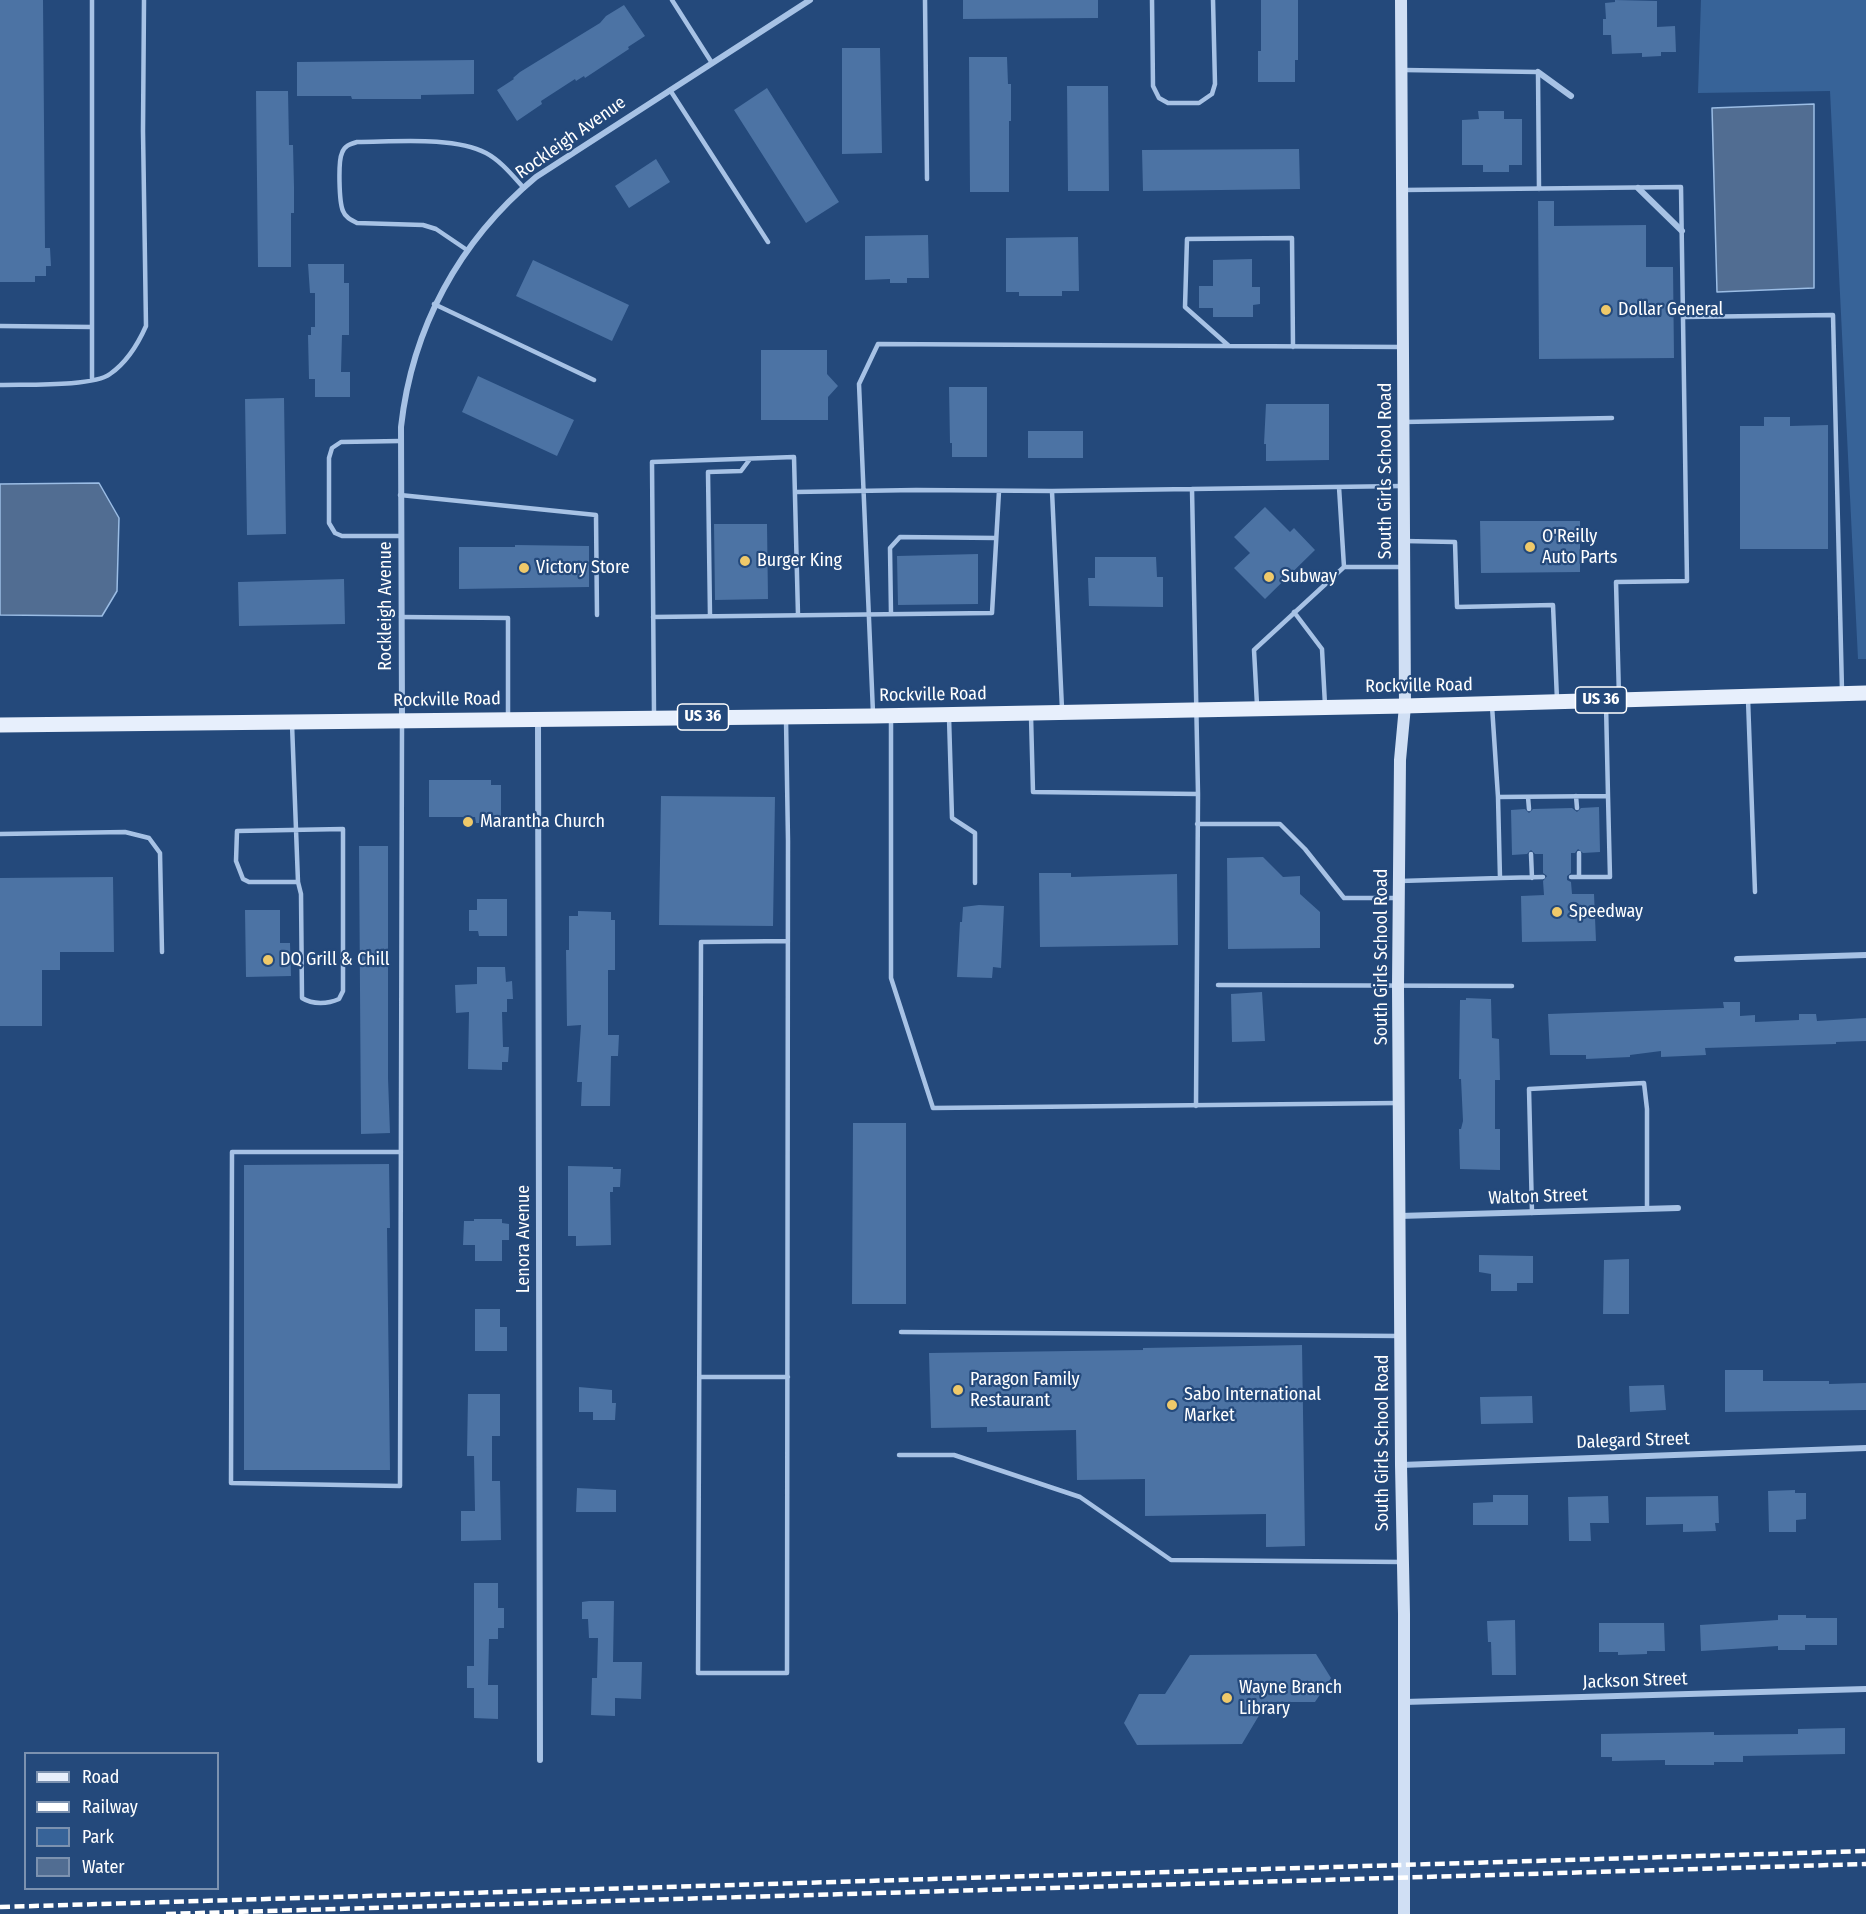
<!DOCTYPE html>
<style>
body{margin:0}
#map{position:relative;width:1866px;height:1914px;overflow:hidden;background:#24497b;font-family:"Fira Sans Condensed",sans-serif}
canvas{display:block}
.legend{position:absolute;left:24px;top:1752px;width:195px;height:138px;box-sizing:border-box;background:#24497b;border:2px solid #7c92b0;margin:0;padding:8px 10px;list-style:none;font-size:18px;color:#fff}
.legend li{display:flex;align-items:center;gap:12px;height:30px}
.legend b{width:30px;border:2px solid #7c92b0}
</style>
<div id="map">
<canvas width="1866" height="1914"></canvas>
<ul class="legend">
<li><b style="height:8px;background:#e7effc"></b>Road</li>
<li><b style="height:8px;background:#fff"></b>Railway</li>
<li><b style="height:16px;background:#376398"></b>Park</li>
<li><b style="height:16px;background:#516d92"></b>Water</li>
</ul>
</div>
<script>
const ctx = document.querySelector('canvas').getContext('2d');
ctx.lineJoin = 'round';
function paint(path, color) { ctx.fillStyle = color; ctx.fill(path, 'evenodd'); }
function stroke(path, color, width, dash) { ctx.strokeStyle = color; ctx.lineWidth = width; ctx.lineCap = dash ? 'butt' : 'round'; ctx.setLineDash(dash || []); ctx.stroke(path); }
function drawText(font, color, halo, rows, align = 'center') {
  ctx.font = font + ' "Fira Sans Condensed",sans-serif'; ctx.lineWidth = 4.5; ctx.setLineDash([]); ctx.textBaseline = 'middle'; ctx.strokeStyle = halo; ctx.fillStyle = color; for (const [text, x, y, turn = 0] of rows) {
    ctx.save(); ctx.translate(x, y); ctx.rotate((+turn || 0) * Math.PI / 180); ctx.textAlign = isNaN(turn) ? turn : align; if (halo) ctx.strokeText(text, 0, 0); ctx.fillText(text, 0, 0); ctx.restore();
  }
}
paint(new Path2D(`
 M1701 0H1866V659H1858L1830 91 1698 93Z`), '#376398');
const water = new Path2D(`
 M1814 104V288L1717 292 1712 108Z
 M99 483 119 518 117 591 102 616 0 615V484Z`);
paint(water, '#516d92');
stroke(water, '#9bbde5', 1.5);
paint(new Path2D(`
 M0 0H43L45 248H50L51 266H46V276H35V282H0Z
 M963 0H1098V18L963 19Z
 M1261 0H1298V60H1295V82H1258V51H1261Z
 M1615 0 1657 1V27L1675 26 1676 52H1661V56L1642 57V53L1612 54 1611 35H1603V19H1606L1605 3 1615 2Z
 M624 5 645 36 628 47 629 49 585 78 584 76 576 81 575 79 541 101 542 104 517 121 497 90 514 79 513 78 520 72 600 23 606 16Z
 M842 48H880L882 153 842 154Z
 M969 57H1007L1008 84H1011V121H1009V192H970Z
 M474 60V94L421 95V99H352L351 96H297V62Z
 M1067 86H1108L1109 191H1068Z
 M767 88 839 202 806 223 734 110Z
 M256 91H288L289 145H293L294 187V213H291V267H258Z
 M1478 111H1504V119H1522V165H1509V172H1483V165H1462V120L1479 119Z
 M1299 149 1300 189 1143 191 1142 150Z
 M656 159 670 182 629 208 615 186Z
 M1538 201H1554V226L1646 225V267H1673L1674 358 1539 359Z
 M928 235 929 278H907V283H890V279L865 280V236Z
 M1078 237 1079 291H1062V296H1019V292H1006V238Z
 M1252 259V287H1260V304L1253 305V317H1213V308H1199V286H1213V260Z
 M533 260 629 305 612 341 516 296Z
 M308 264H344V283H349V335H342L341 372H350V397H315V379H309L308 335H311V327H315V293H310Z
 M761 350H827V374L838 386 828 397V420H761Z
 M478 376 574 420 557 456 462 412Z
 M949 387H987V457H952V443H950Z
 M284 398 286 534 247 535 245 399Z
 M1266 404H1329V460L1266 461V444H1264Z
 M1764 417H1790V426L1828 425V549H1740V426H1764Z
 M1028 431H1083V458H1028Z
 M1265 507 1290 532 1294 528 1315 550 1265 599 1234 568 1250 553 1234 537Z
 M1480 521H1580V572L1481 573Z
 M714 524H767L768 599 715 600Z
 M515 545 589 546V587L459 589V547H515Z
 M978 554V604L898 605 897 556Z
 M1095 557H1156L1157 577H1163V607L1089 606 1088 578H1095Z
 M344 579 345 624 239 626 238 582Z
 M429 780H491V785H501V817H497V823H476L475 817H429Z
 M661 796 775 797 773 926 659 925Z
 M1599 807 1600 852 1583 853 1578 849 1575 853H1571V873L1567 876V880L1571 882 1572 894H1594L1596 941 1522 942 1521 896 1544 895 1543 881 1547 876 1543 873V854H1535L1531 850 1527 854 1512 855 1511 810 1525 809 1529 813 1533 809 1572 808 1577 812 1581 808Z
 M359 846H388V1078L390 1133 361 1134Z
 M1263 857 1283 877 1300 876V894L1320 912V948L1228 949 1227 858Z
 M1039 873H1071V877L1177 874 1178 945 1040 947Z
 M113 877 114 952H60V970H42V1026H0V878Z
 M477 899H507V936H479L478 931H469V910H477Z
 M979 905 1004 906 1001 968 993 967 992 978 957 977 960 922H962L963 907Z
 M245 910H280V943H290L291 976 246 977Z
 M578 911 611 912V920H615V970H608V1035H619L618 1056H611L610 1106H581L582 1082H577L581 1025 567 1026 566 950H569V916H578Z
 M477 967H505L506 982 512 981 513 999H507V1012H502L503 1047H509L508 1062H502V1070L468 1069 469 1012 456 1013 455 985 477 984Z
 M1262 992 1265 1041 1232 1042 1231 994Z
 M1466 998 1491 999 1492 1038 1499 1039 1500 1080H1495V1129H1500V1170L1460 1169 1459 1129H1461L1463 1121 1461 1079H1459L1460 1000H1466Z
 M1723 1002H1740V1016L1755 1015V1022L1799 1020V1014H1816L1817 1021 1866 1018V1041L1836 1042V1044L1705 1048 1706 1055 1661 1057V1051L1630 1055V1057L1586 1059V1055H1550L1548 1014 1724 1008Z
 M853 1123H906V1304H852Z
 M389 1164 390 1228H387L390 1470H244V1165Z
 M568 1166 613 1167V1169H621L620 1187H613V1192H610L611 1245 576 1246V1236H568Z
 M474 1219H502V1223L509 1224V1240H502V1261H475V1245H463L464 1221H474Z
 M1479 1255 1533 1256V1283H1517V1291H1491V1274L1479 1272Z
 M1629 1259V1314H1603L1604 1260Z
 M475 1309H500V1327H507V1351H475Z
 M1302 1345 1305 1546 1266 1547V1514L1145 1516V1479L1077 1480 1076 1430 987 1432V1427L931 1428 929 1353 1143 1350V1348Z
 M1725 1370H1763V1381H1829V1384L1866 1383V1410L1725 1412Z
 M1664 1385 1666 1410 1630 1412 1629 1386Z
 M579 1387 612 1390V1403H616L615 1420H593V1412H579Z
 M468 1394H500V1436H492V1481H500L501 1540 461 1541V1511H475L474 1456H467Z
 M1532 1396 1533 1423 1481 1424 1480 1397Z
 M577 1488 616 1490V1512H576Z
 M1795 1490V1493H1806V1519L1796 1520V1532H1769L1768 1491Z
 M1493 1495H1528V1525H1473V1503L1493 1502Z
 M1608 1496 1609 1523H1590L1591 1541H1569L1568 1497Z
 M1718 1496 1719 1523H1715L1716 1531 1683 1532V1524L1646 1525V1497Z
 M474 1583H498V1608H504V1628H498V1639H489L488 1685H498V1719L474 1718V1688H467V1666H474Z
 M589 1601H614L613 1662H642L641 1699 615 1698V1716L591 1715 592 1678H597L598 1638H589L588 1619H582V1602Z
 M1778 1615H1806V1618H1837V1645H1805V1650H1778V1646L1701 1651 1700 1625 1778 1620Z
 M1515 1620 1516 1675H1492L1491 1642H1488L1487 1621Z
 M1599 1623H1664L1665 1651H1647V1654L1618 1655V1652H1599Z
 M1316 1654 1331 1678 1315 1702H1267L1242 1744 1137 1745 1124 1723 1139 1694H1165L1190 1655Z
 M1845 1728V1754L1743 1756V1762H1714V1765H1665V1760L1612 1761V1757H1601V1734L1714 1732V1735L1798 1734V1729Z`), '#4c73a4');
stroke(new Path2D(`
 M92 0V379
 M672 0 712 63
 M925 0 927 179
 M1152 0 1153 86 1159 98 1168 103H1199L1212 94 1215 84 1213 0
 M1404 70 1538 72 1539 189
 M670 90 768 242
 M1403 190 1681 187 1687 581 1616 582 1619 697
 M467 250 436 229 423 225 357 223C351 220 345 217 343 211 339 202 338 161 342 153 344 146 350 144 357 142 394 142 453 136 486 153 501 161 512 175 524 188
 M434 304 594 380
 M1684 317 1833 315 1842 691
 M0 326 92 327
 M1229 346 1185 307 1187 239 1292 238 1293 347
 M0 385C24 384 93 387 110 374 126 363 138 344 146 326L143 131 144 0
 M1404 422 1612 418
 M400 441 341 442 332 448 329 458V523L335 533 342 536H400
 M795 492 916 490 1052 491
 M400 495 596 515 597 615
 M1404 541 1455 542 1457 607 1553 605 1557 700
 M1344 567H1402
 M1294 612 1322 649 1325 705
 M891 614 890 548 900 537 996 538
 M710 616 708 472 741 471 750 459
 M401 617 508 618V716
 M653 617 992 613 999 491
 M1748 699 1755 892
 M1257 705 1254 650 1344 567 1339 487
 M1062 709 1052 491 1402 486
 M873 713 859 384 878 344 1402 347
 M654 714 652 462 794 457 798 615
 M1031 716 1033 792 1198 794 1192 489
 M949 717 952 818 975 833V883
 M891 718V978L933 1108 1398 1103
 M786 719 788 841 787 1673H698L701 942 788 941
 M292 724 298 882H249L243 879 236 861 237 831 343 829V991L339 999C328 1004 313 1005 302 998L301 894 298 882
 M1576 796 1577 808
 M1498 797 1608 796 1606 704
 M1528 797 1529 809
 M1197 824H1280L1305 849 1344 898H1397
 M0 834 125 832 149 838 160 853 162 952
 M1579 853V877
 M1531 854 1532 878
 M1571 877H1610L1608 796
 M1500 878 1543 877
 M1400 881 1500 878 1498 797 1492 706
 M1218 985 1512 986
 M1196 1106 1198 794
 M401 1152H232L231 1483 400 1486 402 723
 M1532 1213 1529 1089 1644 1083 1647 1109V1209
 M901 1332 1399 1336
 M700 1377H788
 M899 1455H954L1080 1497 1171 1560 1402 1562`), '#a7c2e5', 4.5);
stroke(new Path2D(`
 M1538 72 1571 96
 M1638 188 1682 231
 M402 719 401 427C412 328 459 241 536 177L810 0
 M538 719 540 1760
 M1737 959 1866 955
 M1399 1216 1678 1208
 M1401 1465 1866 1448
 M1404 1702 1866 1689`), '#a7c2e5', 6);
stroke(new Path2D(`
 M1401 0 1405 706 1400 760 1398 986 1401 1465 1404 1614V1914`), '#d0dff4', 12);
stroke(new Path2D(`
 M0 725 873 716 1405 706 1866 693`), '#e7effc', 15);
stroke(new Path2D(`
 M0 1907 1866 1851
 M166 1914 1866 1864`), '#fff', 4.5, [10, 4.5]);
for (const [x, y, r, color] of [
 [1606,310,6,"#efc96a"],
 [1530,547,6,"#efc96a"],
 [745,561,6,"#efc96a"],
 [524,568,6,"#efc96a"],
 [1269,577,6,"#efc96a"],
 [468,822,6,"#efc96a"],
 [1557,912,6,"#efc96a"],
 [268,960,6,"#efc96a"],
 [958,1390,6,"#efc96a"],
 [1172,1405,6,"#efc96a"],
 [1227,1698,6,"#efc96a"]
]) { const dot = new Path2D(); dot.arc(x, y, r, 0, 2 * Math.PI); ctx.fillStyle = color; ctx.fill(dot); stroke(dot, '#24497b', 2); }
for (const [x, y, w] of [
 [1601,700,51],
 [703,717,51]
]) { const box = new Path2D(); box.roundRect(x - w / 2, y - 13, w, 26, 4.5); ctx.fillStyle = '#24497b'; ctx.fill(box); stroke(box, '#fff', 1.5); }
drawText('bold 16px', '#fff', null, [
 ["US 36",1601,700],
 ["US 36",703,717]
]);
drawText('18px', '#fff', '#24497b', [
 ["Rockleigh Avenue",571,138,-35],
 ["South Girls School Road",1386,471,-90],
 ["Rockleigh Avenue",386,606,-90],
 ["Rockville Road",1419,686,-1],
 ["Rockville Road",933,695,-1],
 ["Rockville Road",447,700,-1],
 ["South Girls School Road",1382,957,-90],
 ["Walton Street",1538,1197,-2],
 ["Lenora Avenue",524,1239,-90],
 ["Dalegard Street",1633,1441,-2],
 ["South Girls School Road",1383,1443,-90],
 ["Jackson Street",1635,1681,-2]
]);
drawText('18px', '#fff', '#24497b', [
 ["Dollar General",1618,310],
 ["O'Reilly",1542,537],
 ["Auto Parts",1542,558],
 ["Burger King",757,561],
 ["Victory Store",536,568],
 ["Subway",1281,577],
 ["Marantha Church",480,822],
 ["Speedway",1569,912],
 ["DQ Grill & Chill",280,960],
 ["Paragon Family",970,1380],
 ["Restaurant",970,1401],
 ["Sabo International",1184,1395],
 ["Market",1184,1416],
 ["Wayne Branch",1239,1688],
 ["Library",1239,1709]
], 'left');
</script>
